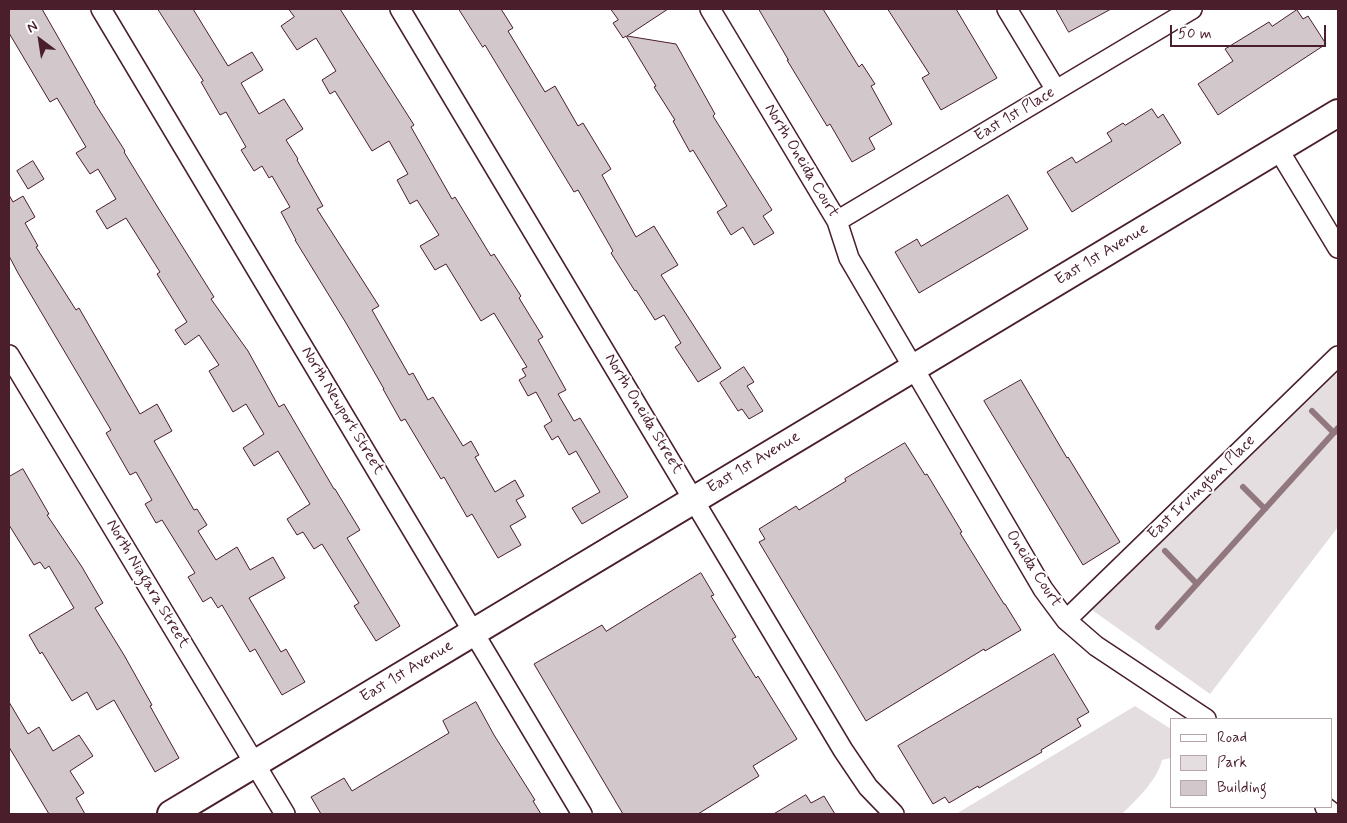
<!DOCTYPE html>
<style>
body{margin:0}
#map{position:relative;width:1347px;height:823px;overflow:hidden;background:#fff;font-family:Mynerve,sans-serif}
canvas{display:block}
.frame{position:absolute;inset:0;border:10px solid #4a1f2b;pointer-events:none}
.legend{position:absolute;left:1170px;top:718px;width:162px;height:90px;box-sizing:border-box;background:#fff;border:1px solid #b7a5aa;margin:0;padding:6px 9px;list-style:none;font-size:15px;color:#4a1f2b}
.legend li{display:flex;align-items:center;gap:10px;height:25px}
.legend b{width:25px;border:1px solid #b7a5aa}
.north{position:absolute;left:15px;top:15px;width:50px;height:50px;-webkit-text-stroke:4px #fff;paint-order:stroke;rotate:329deg;font-size:14px;font-weight:700;line-height:20px;text-align:center;color:#4a1f2b}
.north::after{content:'';display:block;margin:auto;width:18px;height:22px;background:#4a1f2b;clip-path:polygon(50% 0,100% 100%,50% 72%,0 100%)}
.scale{position:absolute;left:1170px;top:25px;width:156px;height:22px;box-sizing:border-box;border:2px solid #4a1f2b;border-top:0;padding-left:6px;font-size:15px;line-height:18px;white-space:nowrap;color:#4a1f2b;-webkit-text-stroke:4px #fff;paint-order:stroke}
</style>
<div id="map">
<canvas width="1347" height="823"></canvas>
<div class="frame"></div>
<ul class="legend">
<li><b style="height:6px;background:#fff"></b>Road</li>
<li><b style="height:14px;background:#e5dee0"></b>Park</li>
<li><b style="height:14px;background:#d2c7cb"></b>Building</li>
</ul>
<div class="north">N</div>
<div class="scale">50 m</div>
</div>
<script>
const ctx = document.querySelector('canvas').getContext('2d');
ctx.lineJoin = 'round';
function paint(path, color) { ctx.fillStyle = color; ctx.fill(path, 'evenodd'); }
function stroke(path, color, width, dash) { ctx.strokeStyle = color; ctx.lineWidth = width; ctx.lineCap = dash ? 'butt' : 'round'; ctx.setLineDash(dash || []); ctx.stroke(path); }
function drawText(font, color, halo, rows, align = 'center') {
  ctx.font = font + ' Mynerve,sans-serif'; ctx.lineWidth = 4; ctx.setLineDash([]); ctx.textBaseline = 'middle'; ctx.strokeStyle = halo; ctx.fillStyle = color; for (const [text, x, y, turn = 0] of rows) {
    ctx.save(); ctx.translate(x, y); ctx.rotate((+turn || 0) * Math.PI / 180); ctx.textAlign = isNaN(turn) ? turn : align; if (halo) ctx.strokeText(text, 0, 0); ctx.fillText(text, 0, 0); ctx.restore();
  }
}
paint(new Path2D(`
 M1338 372V527L1210 694 1092 610Z
 M1135 706 1171 729V758L1162 760C1157 781 1137 799 1122 814H956Z`), '#e5dee0');
stroke(new Path2D(`
 M1312 411 1334 433
 M1243 487 1265 509
 M1165 551 1197 584
 M1158 627 1338 428`), '#91787e', 6);
const building = new Path2D(`
 M9 9H42L95 102H94L125 151 124 152 157 206 214 297 211 299 248 351 279 407 284 404 334 489H335L360 530 347 538 400 626 376 641 354 606 359 603 322 544 314 549 303 532 297 535 287 519 310 504 278 451 254 466 243 448 264 434 246 404 233 412 209 371 219 365 199 335 185 345 175 330 187 322 157 274 160 272 126 218 107 229 96 211 116 199 98 169 90 174 76 153 86 147 57 98 50 102 9 33Z
 M158 9H193L228 66 252 52 263 70 241 83 259 114 284 99 303 129 286 140 298 159 297 160 323 206 317 209 379 306 372 310 409 375 413 373 428 400 433 397 463 446 471 441 479 455 475 457 495 492 515 480 524 496 516 500 526 517 510 526 521 545 498 558 472 514 467 517 444 477 441 479 405 419 401 421 383 389H384L346 323 295 240H296L281 212 290 207 272 176 269 178 262 166 254 171 241 150 246 147 226 112 220 115 201 82 203 81Z
 M289 9H340L414 125 411 127 452 199 455 197 491 256 494 254 521 296 519 298 543 337 538 340 566 390 558 394 574 421 580 418 628 497 582 524 572 508 600 492 576 451 569 455 558 436 552 440 544 426 552 421 536 392 528 396 519 380 526 376 522 369 527 367 494 313 481 321 446 264 435 270 420 246 439 235 417 200 410 204 397 180 408 174 389 141 372 151 335 91 330 94 322 80 336 71 316 38 297 50 281 26 294 17Z
 M459 9H501L513 28 508 31 545 92 555 86 578 126 583 123 611 169 602 175 636 237 654 226 678 265 661 275 721 368 698 382 675 347 681 343 664 315 655 320 636 290 635 291 611 253 613 251 578 190 574 192 485 45 483 47Z
 M611 9H668L627 36 676 44 715 114 713 116 772 210 763 216 774 233 754 245 743 227 731 235 717 212 727 206 693 150 690 152 673 121 675 120 654 87 656 86 626 36 623 38 613 23 618 20Z
 M759 9H823L859 67 862 64 875 84 871 86 892 124 869 138 875 149 852 162 830 124 827 126 787 60H788Z
 M888 9H956L997 78 941 110 922 78 929 74Z
 M1056 9H1111L1069 32Z
 M1297 10 1303 19 1308 16 1326 44 1218 115 1198 84 1233 61 1225 49 1269 22 1272 26Z
 M1152 109 1158 118 1163 114 1181 143 1072 212 1047 172 1072 157 1076 163 1112 141 1107 133 1123 123 1125 125Z
 M33 161 44 179 28 189 17 171Z
 M9 195 13 202 23 196 35 217 25 223 38 246 36 247 76 310 79 308 140 414 157 404 172 431 154 441 194 510 197 509 207 525 198 531 216 560 237 547 250 570 273 557 285 578 249 598 281 652 286 649 305 682 282 695 255 649 250 652 222 605 218 608 211 597 203 602 188 577 195 573 162 520 156 523 145 504 152 500 136 472 130 475 106 433 111 430 18 273 9 256Z
 M1008 195 1028 229 919 293 895 252 917 239 921 246Z
 M744 367 754 382 747 386 763 411 749 419 742 409 738 411 720 383Z
 M1021 380 1067 458 1068 457 1120 542 1083 565 984 401Z
 M905 443 925 475 927 474 962 532 960 533 1004 604H1005L1021 630 985 651 984 649 866 721 759 542 765 539 759 529 796 506 799 510 846 481 845 479Z
 M23 469 49 514 47 515 82 567 103 603 95 608 124 655 152 705 150 706 179 758 155 772 114 700 97 710 87 692 72 701 42 652 40 654 29 635 74 608 49 566 45 569 40 562 34 565 9 525V477Z
 M701 573 714 595 711 596 736 637 732 639 756 678 758 676 797 739 753 766 759 776 698 814H623L534 664 602 625 606 631Z
 M1054 654 1089 712 1077 719 1081 726 1041 750 1042 752 979 788 978 786 949 803 945 797 933 804 898 746Z
 M9 702 28 734 39 727 53 751 79 735 93 756 70 771 84 793 76 798 85 814H49L9 747Z
 M476 702 494 735 535 800 533 801 541 814H321L311 797 344 778 352 791 449 733 443 721Z
 M806 795 811 803 824 796 835 814H774Z`);
paint(building, '#d2c7cb');
stroke(building, '#4a1f2b', 1);
const street = new Path2D(`
 M101 9 582 814
 M400 9 843 750 868 787 894 814
 M710 9 837 221 849 258 1043 589 1066 620 1096 646 1206 719
 M1007 9 1056 90
 M1278 149 1338 248
 M837 221 1192 9
 M9 355 285 814
 M1066 620 1338 356
 M1325 807 1334 814`);
const secondary = new Path2D(`
 M171 814 1338 113`);
stroke(street, '#4a1f2b', 22);
stroke(secondary, '#4a1f2b', 30);
stroke(street, '#fff', 19);
stroke(secondary, '#fff', 26);
drawText('16px', '#4a1f2b', '#fff', [
 ["East 1st Place",1015,115,-31],
 ["North Oneida Court",801,161,59],
 ["East 1st Avenue",1102,255,-31],
 ["North Newport Street",342,411,59],
 ["North Oneida Street",643,414,59],
 ["East 1st Avenue",754,463,-31],
 ["East Irvington Place",1202,488,-44],
 ["Oneida Court",1033,569,57],
 ["North Niagara Street",147,584,59],
 ["East 1st Avenue",407,672,-31]
]);
</script>
